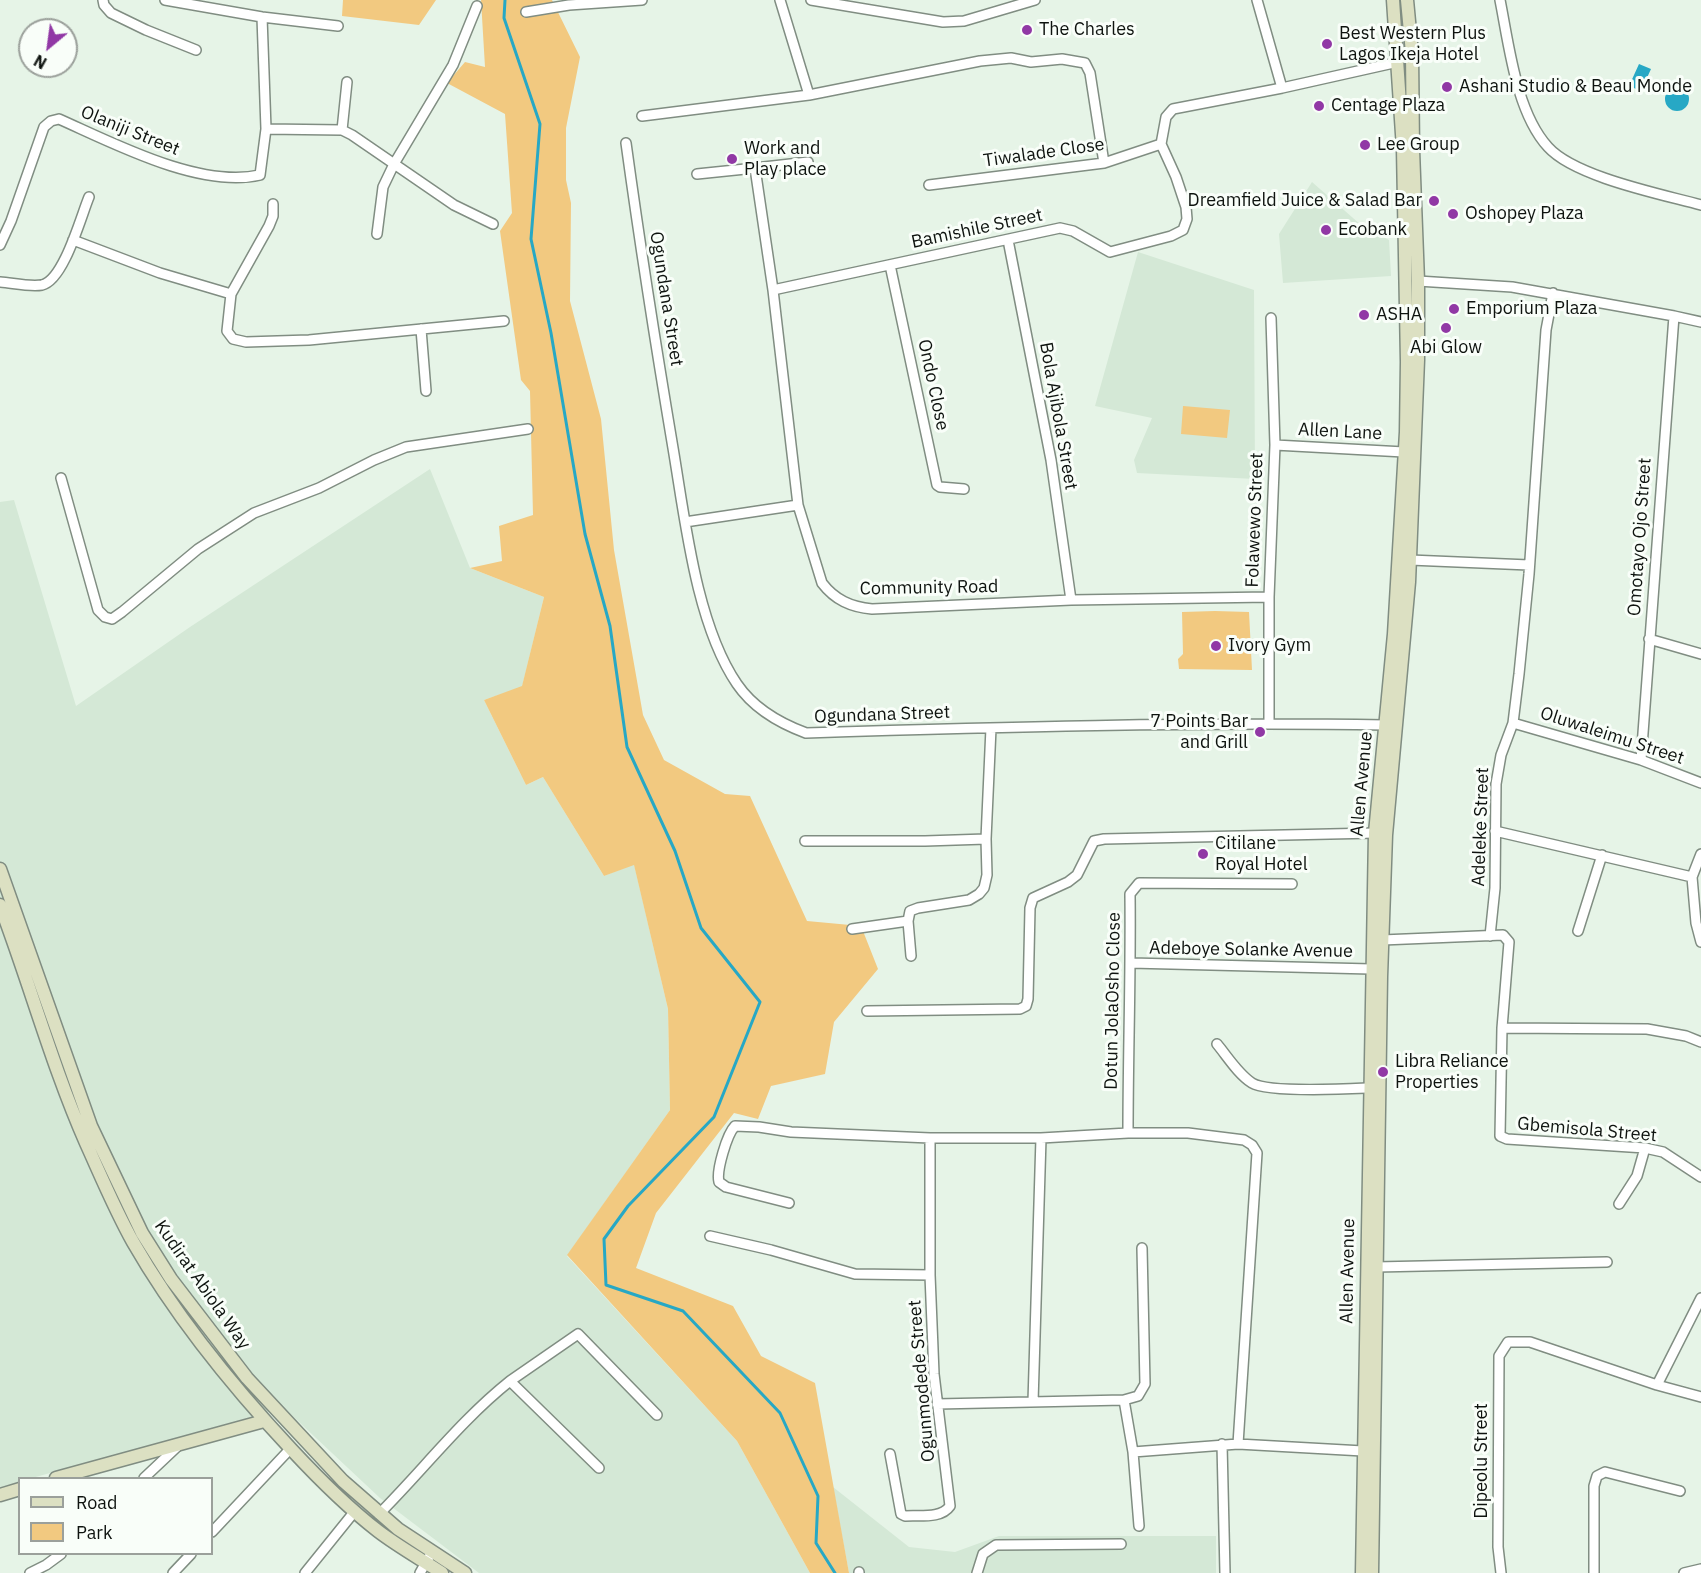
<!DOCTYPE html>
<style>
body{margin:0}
#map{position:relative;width:1701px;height:1573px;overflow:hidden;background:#e6f4e7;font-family:"IBM Plex Sans",sans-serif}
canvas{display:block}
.legend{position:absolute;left:18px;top:1477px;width:195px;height:78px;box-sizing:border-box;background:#f9fef9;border:2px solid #9ba09b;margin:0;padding:8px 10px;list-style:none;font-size:18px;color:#0e130f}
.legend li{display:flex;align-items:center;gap:12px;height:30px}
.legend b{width:30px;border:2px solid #9ba09b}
.north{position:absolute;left:18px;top:18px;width:60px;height:60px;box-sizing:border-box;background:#f9fef9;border:2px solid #9ba09b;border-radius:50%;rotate:209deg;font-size:16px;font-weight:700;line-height:24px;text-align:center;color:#0e130f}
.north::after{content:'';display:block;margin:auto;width:21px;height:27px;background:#9138a5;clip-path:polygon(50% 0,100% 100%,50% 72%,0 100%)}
</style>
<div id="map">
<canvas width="1701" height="1573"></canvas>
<ul class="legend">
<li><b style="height:8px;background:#dce0c2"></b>Road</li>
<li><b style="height:16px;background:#f2c980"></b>Park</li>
</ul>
<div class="north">N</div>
</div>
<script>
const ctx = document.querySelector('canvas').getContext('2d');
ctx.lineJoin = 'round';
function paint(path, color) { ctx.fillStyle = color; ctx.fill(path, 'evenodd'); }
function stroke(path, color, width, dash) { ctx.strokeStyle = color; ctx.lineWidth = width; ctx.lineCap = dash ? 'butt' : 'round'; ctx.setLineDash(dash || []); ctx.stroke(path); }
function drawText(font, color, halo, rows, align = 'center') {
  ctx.font = font + ' "IBM Plex Sans",sans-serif'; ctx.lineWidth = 6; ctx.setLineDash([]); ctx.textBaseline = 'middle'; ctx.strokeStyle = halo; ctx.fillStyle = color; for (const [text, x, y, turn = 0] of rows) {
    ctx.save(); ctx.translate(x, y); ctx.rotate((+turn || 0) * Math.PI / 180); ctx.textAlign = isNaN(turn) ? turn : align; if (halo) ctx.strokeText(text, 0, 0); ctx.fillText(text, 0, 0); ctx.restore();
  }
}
paint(new Path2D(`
 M1312 182 1361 225 1389 240 1391 276 1283 283 1279 234Z
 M1138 252 1254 290 1255 479 1137 473 1134 460 1152 418 1095 406Z
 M430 469 470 568 544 597 522 687 484 700 526 785 543 777 604 876 634 864 668 1009 670 1110 567 1256 737 1441 810 1573H479L380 1498 284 1408 32 1478H20L19 1482 0 1488V502L14 500 76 706 190 627Z
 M833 1487 909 1547 955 1552 999 1536H1216V1573H849Z`), '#d4e8d6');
paint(new Path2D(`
 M343 0H436L419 25 342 16Z
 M481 0H552L580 57 566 128V180L571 203 570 301 601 419 614 550 643 715 664 760 725 794 750 796 807 921 861 926 878 969 834 1022 825 1074 771 1086 758 1119 734 1113 656 1213 636 1268 733 1306 761 1356 815 1383 849 1573H810L737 1441 567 1255 670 1110 668 1009 634 865 604 876 543 777 526 785 484 700 522 686 544 597 470 568 502 561 499 526 533 515 530 391 521 380 500 231 512 213 505 114 447 83 465 62 485 67Z
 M1183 406 1230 410 1227 438 1181 434Z
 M1215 611 1249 612 1252 670 1179 669 1178 659 1183 654 1182 612Z`), '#f2c980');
paint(new Path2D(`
 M1639 64 1651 69 1641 91 1629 86Z
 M1665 99a12 12 0 1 1 24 0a12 12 0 1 1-24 0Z`), '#27a8c5');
stroke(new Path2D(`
 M505 0 504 18 540 124 531 239 551 333 585 534 610 626 627 747 675 851 701 928 760 1002 714 1117 628 1206 604 1239 606 1285 683 1311 780 1413 818 1496 816 1543 835 1573`), '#27a8c5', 3);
const street = new Path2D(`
 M103 0 104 5 111 13 146 30 196 50
 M165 0 262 17 338 26
 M780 0 809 95
 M811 0 943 22 964 21 1035 0
 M1257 0 1282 88
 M1500 0C1509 45 1516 112 1548 147 1575 177 1661 194 1701 205
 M526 12 569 5 642 0
 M642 116 809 95 980 61 1011 58 1031 62 1062 59 1085 63 1090 73 1104 163
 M266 129 342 130 352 135 454 205 493 224
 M342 130 347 82
 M626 143C640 245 656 347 673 448 685 519 696 624 737 684 754 709 779 723 806 733 999 727 1192 722 1385 725
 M808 162 755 168 773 290 798 505 822 583C835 600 851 607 872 609L1071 600 1269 597
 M697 174 755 168
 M929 185 1104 163 1161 144
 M273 204V216L269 226 231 294 227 331 233 339 246 342 309 340 504 321
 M377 234 383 187 394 164 453 65 477 6
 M73 240 160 273 231 294
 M1008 240 1051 460 1071 600
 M0 245 11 221 44 127 51 121 59 119C113 143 200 189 260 175L266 129 262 17
 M890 265 937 485 940 487 964 489
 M1418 281 1512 287 1674 316 1701 322
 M0 282C13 283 29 287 42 285 64 280 81 216 89 197
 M773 290 1060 228 1073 231 1110 252 1171 236 1183 230 1187 219 1186 207 1176 177 1161 144 1166 117 1173 109 1282 88 1398 62
 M421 329 426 391
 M1275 445 1404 452
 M61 478 98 610 105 617 112 619 122 612 198 549 254 513 319 488 374 460 406 447 528 429
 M685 522 798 505
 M1410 560 1529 565
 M1649 639 1701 654
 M1269 723V597L1275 445 1271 318
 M1513 723 1641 760 1701 783
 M1641 760 1674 316
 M1495 831 1692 877
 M805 841H925L986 839
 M1701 854 1692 877 1696 923 1701 942
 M908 921 911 956
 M852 929 908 921 910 911 918 908 969 900 979 894 984 888 987 875 986 839 991 728
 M1578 931 1602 855
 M1490 936 1495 888 1496 784 1501 755 1513 723 1519 674 1529 574 1546 330 1553 293
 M1382 940 1503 935 1509 942 1502 1028 1500 1136 1507 1139 1645 1148 1663 1152 1701 1177
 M1131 963 1371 969
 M867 1011 1020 1009 1026 1006 1028 999 1030 908 1033 898 1068 882 1077 875 1094 841 1104 839 1375 833
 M1502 1028 1647 1029 1686 1036 1701 1042
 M1217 1044C1227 1056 1238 1074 1252 1083 1268 1093 1347 1089 1369 1088
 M1128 1133C1128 1053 1131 974 1130 894L1139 883 1292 884
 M789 1203 726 1187 719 1182C716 1171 727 1134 735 1126L759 1127 791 1132 930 1138H1041L1128 1133H1188L1244 1140 1252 1145 1257 1153 1238 1444
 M1619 1204 1637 1176 1645 1148
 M710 1236 771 1250 855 1274 930 1275
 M1376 1267 1607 1262
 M510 1381 578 1334 657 1415
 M1657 1385 1701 1298
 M1124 1400 1138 1396 1145 1384 1142 1248
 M1033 1402 1041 1138
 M937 1404 1124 1400 1133 1452 1139 1526
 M1222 1444 1225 1573
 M1133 1452 1238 1444 1363 1451
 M890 1454 901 1514 905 1516C920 1515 941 1519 950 1506L934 1374 930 1275V1138
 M144 1478 179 1445
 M379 1514C423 1470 461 1420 510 1381L599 1468
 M212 1532 291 1448
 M859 1572V1573
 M30 1573 46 1565 61 1554
 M173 1573 191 1554
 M305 1573 355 1511
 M420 1573 429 1557
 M977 1573 983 1554 996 1545 1121 1544
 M1501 1573 1498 1547 1499 1356 1508 1342H1530L1657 1385 1701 1397
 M1594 1573V1486L1597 1476 1605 1472 1680 1491
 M1684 1573 1701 1569`);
const secondary = new Path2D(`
 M0 869 91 1126 142 1233 171 1279 247 1378 343 1481 398 1529 465 1573
 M0 905C30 984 52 1066 86 1143 101 1176 115 1210 133 1242 176 1317 233 1387 292 1450 319 1479 347 1507 378 1531 399 1547 421 1559 442 1573
 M56 1478 264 1421
 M0 1495 20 1489
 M1362 1573 1375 833 1394 634 1406 432 1407 362 1403 149 1393 0
 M1372 1573 1381 977 1386 835 1409 582 1418 360V281L1413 150 1412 53 1407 0`);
stroke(street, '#808d82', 12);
stroke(secondary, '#808d82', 15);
stroke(street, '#fff', 9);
stroke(secondary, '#dce0c2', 12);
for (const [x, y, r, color] of [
 [1027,30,6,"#9138a5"],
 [1327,44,6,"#9138a5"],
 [1447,87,6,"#9138a5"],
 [1319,106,6,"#9138a5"],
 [1365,145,6,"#9138a5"],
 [732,159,6,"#9138a5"],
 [1434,201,6,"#9138a5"],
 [1453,214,6,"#9138a5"],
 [1326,230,6,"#9138a5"],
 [1454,309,6,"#9138a5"],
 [1364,315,6,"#9138a5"],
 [1446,328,6,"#9138a5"],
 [1216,646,6,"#9138a5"],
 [1260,732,6,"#9138a5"],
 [1203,854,6,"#9138a5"],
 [1383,1072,6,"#9138a5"]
]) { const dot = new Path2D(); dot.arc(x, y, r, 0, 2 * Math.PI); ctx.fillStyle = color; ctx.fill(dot); stroke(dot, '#f9fef9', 2); }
drawText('18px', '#0e130f', '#f9fef9', [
 ["The Charles",1039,30],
 ["Best Western Plus",1339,34],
 ["Lagos Ikeja Hotel",1339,55],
 ["Ashani Studio & Beau Monde",1459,87],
 ["Centage Plaza",1331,106],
 ["Lee Group",1377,145],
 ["Work and",744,149],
 ["Play place",744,170],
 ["Dreamfield Juice & Salad Bar",1422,201,"right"],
 ["Oshopey Plaza",1465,214],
 ["Ecobank",1338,230],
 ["Emporium Plaza",1466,309],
 ["ASHA",1376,315],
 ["Abi Glow",1446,348,"center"],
 ["Ivory Gym",1228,646],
 ["7 Points Bar",1248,722,"right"],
 ["and Grill",1248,743,"right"],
 ["Citilane",1215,844],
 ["Royal Hotel",1215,865],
 ["Libra Reliance",1395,1062],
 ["Properties",1395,1083]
], 'left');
drawText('18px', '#0e130f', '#f9fef9', [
 ["Olaniji Street",130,131,22],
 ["Tiwalade Close",1044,153,-8],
 ["Bamishile Street",977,229,-12],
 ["Ogundana Street",666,299,81],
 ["Ondo Close",933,385,78],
 ["Bola Ajibola Street",1058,416,80],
 ["Allen Lane",1340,432,3],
 ["Folawewo Street",1255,520,-88],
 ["Omotayo Ojo Street",1640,537,-86],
 ["Community Road",929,588,-1],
 ["Ogundana Street",882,715,-2],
 ["Oluwaleimu Street",1612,736,18],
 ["Allen Avenue",1362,784,-85],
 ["Adeleke Street",1481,827,-88],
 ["Adeboye Solanke Avenue",1251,950,1],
 ["Dotun JolaOsho Close",1113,1001,-89],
 ["Gbemisola Street",1587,1130,5],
 ["Allen Avenue",1348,1271,-89],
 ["Kudirat Abiola Way",202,1285,55],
 ["Ogunmodede Street",922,1381,-95],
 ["Dipeolu Street",1482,1461,-90]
]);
</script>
